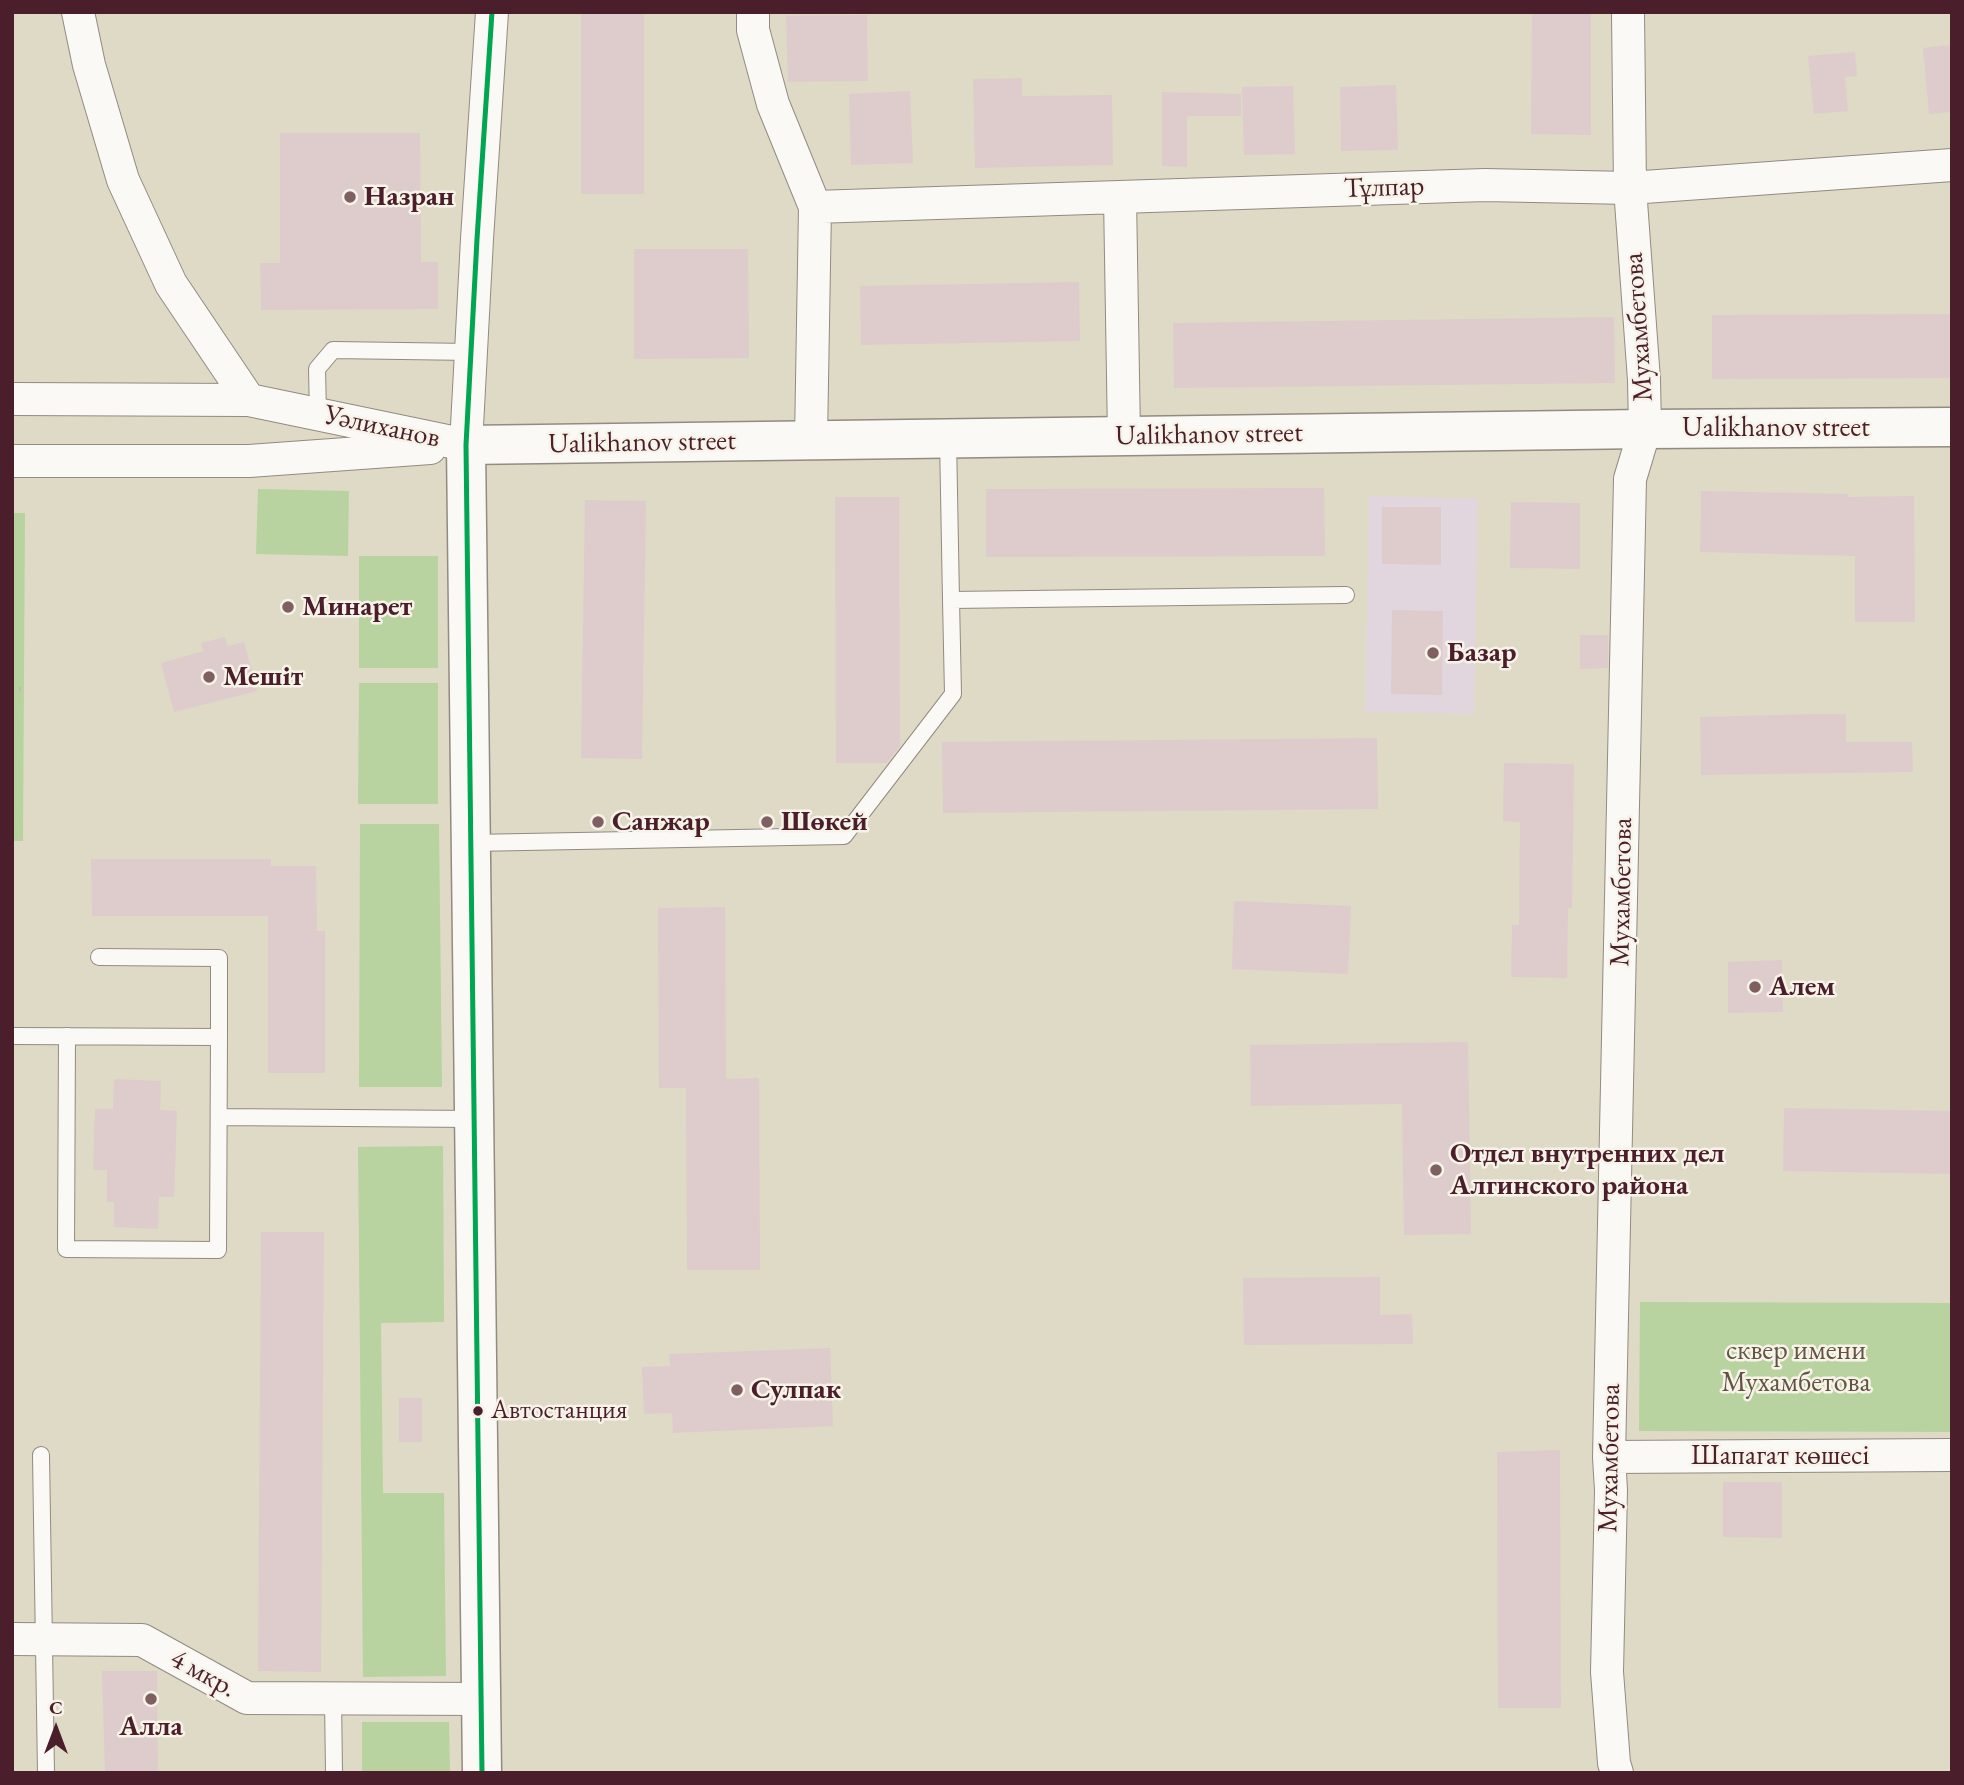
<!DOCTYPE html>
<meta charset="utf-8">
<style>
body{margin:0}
#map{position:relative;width:1964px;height:1785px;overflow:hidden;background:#dedac6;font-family:"EB Garamond",serif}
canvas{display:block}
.frame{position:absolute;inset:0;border:14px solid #4a1f2b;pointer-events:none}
.north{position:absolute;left:21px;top:1694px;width:70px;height:70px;-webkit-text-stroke:5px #f7f3e8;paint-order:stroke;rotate:0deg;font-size:19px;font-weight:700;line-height:28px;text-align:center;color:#4a1f2b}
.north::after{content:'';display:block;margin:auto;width:24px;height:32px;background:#4a1f2b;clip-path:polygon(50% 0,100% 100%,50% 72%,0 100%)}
</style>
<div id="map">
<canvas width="1964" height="1785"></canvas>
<div class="frame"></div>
<div class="north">С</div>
</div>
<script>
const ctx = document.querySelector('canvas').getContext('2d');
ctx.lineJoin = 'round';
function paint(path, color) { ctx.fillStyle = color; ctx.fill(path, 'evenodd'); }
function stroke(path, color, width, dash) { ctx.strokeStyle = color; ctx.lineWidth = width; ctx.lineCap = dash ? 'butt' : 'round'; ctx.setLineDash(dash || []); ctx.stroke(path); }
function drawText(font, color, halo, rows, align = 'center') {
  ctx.font = font + ' "EB Garamond",serif'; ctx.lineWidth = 5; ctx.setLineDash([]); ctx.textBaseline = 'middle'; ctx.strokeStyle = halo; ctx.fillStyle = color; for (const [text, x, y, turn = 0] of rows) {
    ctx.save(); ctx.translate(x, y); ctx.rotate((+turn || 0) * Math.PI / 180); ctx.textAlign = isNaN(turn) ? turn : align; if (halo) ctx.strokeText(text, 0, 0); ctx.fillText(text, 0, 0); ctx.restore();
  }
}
paint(new Path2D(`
 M1369 496 1478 499 1474 714 1365 712Z`), '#e1d6de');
paint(new Path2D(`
 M258 489 349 491 348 556 256 554Z
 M12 513H25L23 841H12Z
 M359 556H438V668H359Z
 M359 683H438V804H358Z
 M360 824H439L442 1087H359Z
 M443 1146 444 1322 381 1323 383 1493H444L446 1676 363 1677 358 1147Z
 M1640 1302 1952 1303V1432L1639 1431Z
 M362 1722H449L450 1773H362Z`), '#b8d39f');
paint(new Path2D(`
 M581 12H644V194H581Z
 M1532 12H1591V135L1531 134Z
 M867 15 868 81 788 82 786 16Z
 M1952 45V112L1929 114 1923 48Z
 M1855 52 1857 76 1845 77 1848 111 1814 114 1808 56Z
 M1022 78V96L1112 95 1113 165 975 168 973 79Z
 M1396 85 1398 150 1341 151 1340 87Z
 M1293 86 1295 154 1244 155 1242 87Z
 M910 91 913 163 851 165 849 94Z
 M1162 92 1241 94V116H1187V167L1162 166Z
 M280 133H420L421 262H438V309L261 310 260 263H280Z
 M634 249H748L749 358 634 359Z
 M1079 282 1080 341 861 345 860 286Z
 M1952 314V378L1712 379V315Z
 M1614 317 1615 383 1174 388 1173 323Z
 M1324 488 1325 556 986 557V489Z
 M1701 491 1848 494V497L1914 496 1915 622H1855V556L1700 552Z
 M835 497H899L900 746 887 763H836Z
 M585 500 646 501 642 759 581 758Z
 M1511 502 1580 503V569L1510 568Z
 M1382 507H1441V565L1382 564Z
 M1392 610 1443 611 1442 695 1391 694Z
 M1580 635H1608V668L1580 669Z
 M225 637 228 646 244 642 257 691 174 712 161 663 203 651 201 643Z
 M1816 714H1846V742H1912L1913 772 1701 775 1700 717Z
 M1377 738 1378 809 943 813 942 742Z
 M1504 763 1574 764 1572 908H1568L1567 978 1511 977 1512 925H1519L1520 822 1503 821Z
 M91 859H271V866H316L317 931H325V1073H268V916H92Z
 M1234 901 1351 906 1348 974 1232 969Z
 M725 907 726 1079 759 1078 760 1270H687L686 1088H659L658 908Z
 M1782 960 1783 1012 1728 1013V962Z
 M1468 1042 1471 1234 1404 1235 1402 1104 1251 1106 1250 1045Z
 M114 1079 161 1081 160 1110 177 1111 174 1197H159L158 1229 114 1227V1202H107V1170H93L95 1109H113Z
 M1784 1108 1952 1111V1174L1783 1171Z
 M261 1232H324L321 1672 258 1671Z
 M1380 1277V1315L1412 1314 1413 1344 1244 1345 1243 1278Z
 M830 1348 833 1426 673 1433 672 1413 644 1414 642 1367 670 1366 669 1354Z
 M399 1398H422V1442H399Z
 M1560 1450 1561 1708H1498L1497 1452Z
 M1723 1482H1782V1538L1723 1537Z
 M102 1671H157L158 1773H105Z`), '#decccc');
const service = new Path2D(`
 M318 414 317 369 333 350 471 352
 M948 438 951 600 1346 595
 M471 843 844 836 953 694 951 600
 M99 957 219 958V1037
 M12 1036 219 1037 218 1250 66 1249 67 1036
 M219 1117 474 1119
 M41 1455 46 1773
 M333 1698 334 1773`);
const minor = new Path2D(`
 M78 12 89 65 123 180 171 284 249 400
 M753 12V30L773 104 815 207 811 440
 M1120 197 1124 436
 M815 207 1485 185 1630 188 1952 165
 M12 399 249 400 466 445
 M466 445 477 239 492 12
 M12 461H249L430 448
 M1609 1457 1952 1455
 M12 1639 142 1640 247 1698 481 1699
 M1617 1773 1614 1763 1607 1672 1611 1490 1609 1457 1630 479 1645 429 1644 380 1630 188 1628 12`);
const tertiary = new Path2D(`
 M482 1773 466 445 1645 429 1952 427`);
stroke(service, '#938a82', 18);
stroke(minor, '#938a82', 34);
stroke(tertiary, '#938a82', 41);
stroke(new Path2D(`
 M12 689H23`), '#c0bbb9', 4.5, [2, 5]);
stroke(service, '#faf9f6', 16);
stroke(minor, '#faf9f6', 32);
stroke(tertiary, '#faf9f6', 38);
stroke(new Path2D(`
 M482 1773 466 445 477 239 492 12`), '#00a651', 5);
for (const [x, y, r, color] of [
 [350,197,7,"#7e6061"],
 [288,607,7,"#7e6061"],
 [1433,653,7,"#7e6061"],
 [209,677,7,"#7e6061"],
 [598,822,7,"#7e6061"],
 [767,822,7,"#7e6061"],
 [1755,987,7,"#7e6061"],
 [1436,1170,7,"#7e6061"],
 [737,1390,7,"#7e6061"],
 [478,1411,6,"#4a1f2b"],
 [151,1699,7,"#7e6061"]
]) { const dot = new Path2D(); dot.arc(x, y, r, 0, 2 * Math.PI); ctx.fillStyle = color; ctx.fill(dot); stroke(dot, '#f7f3e8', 2.5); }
drawText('26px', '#4a1f2b', '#f7f3e8', [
 ["Автостанция",491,1411]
], 'left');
drawText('28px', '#4a1f2b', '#f7f3e8', [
 ["Тұлпар",1384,188,-2],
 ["Мухамбетова",1639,327,-94],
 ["Уәлиханов",382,427,12],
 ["Ualikhanov street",1776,428],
 ["Ualikhanov street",1209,435,-1],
 ["Ualikhanov street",642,443,-1],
 ["Мухамбетова",1622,892,-89],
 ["Шапагат көшесі",1780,1456],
 ["Мухамбетова",1610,1458,-89],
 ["4 мкр.",203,1674,29]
]);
drawText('bold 28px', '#4a1f2b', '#f7f3e8', [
 ["Назран",364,197],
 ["Минарет",302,607],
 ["Базар",1447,653],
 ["Мешіт",223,677],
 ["Санжар",612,822],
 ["Шөкей",781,822],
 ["Алем",1769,987],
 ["Отдел внутренних дел",1450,1154],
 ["Алгинского района",1450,1186],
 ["Сулпак",751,1390],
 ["Алла",151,1727,"center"]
], 'left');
drawText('28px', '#625444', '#f7f3e8', [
 ["сквер имени",1796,1351],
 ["Мухамбетова",1796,1383]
]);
</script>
